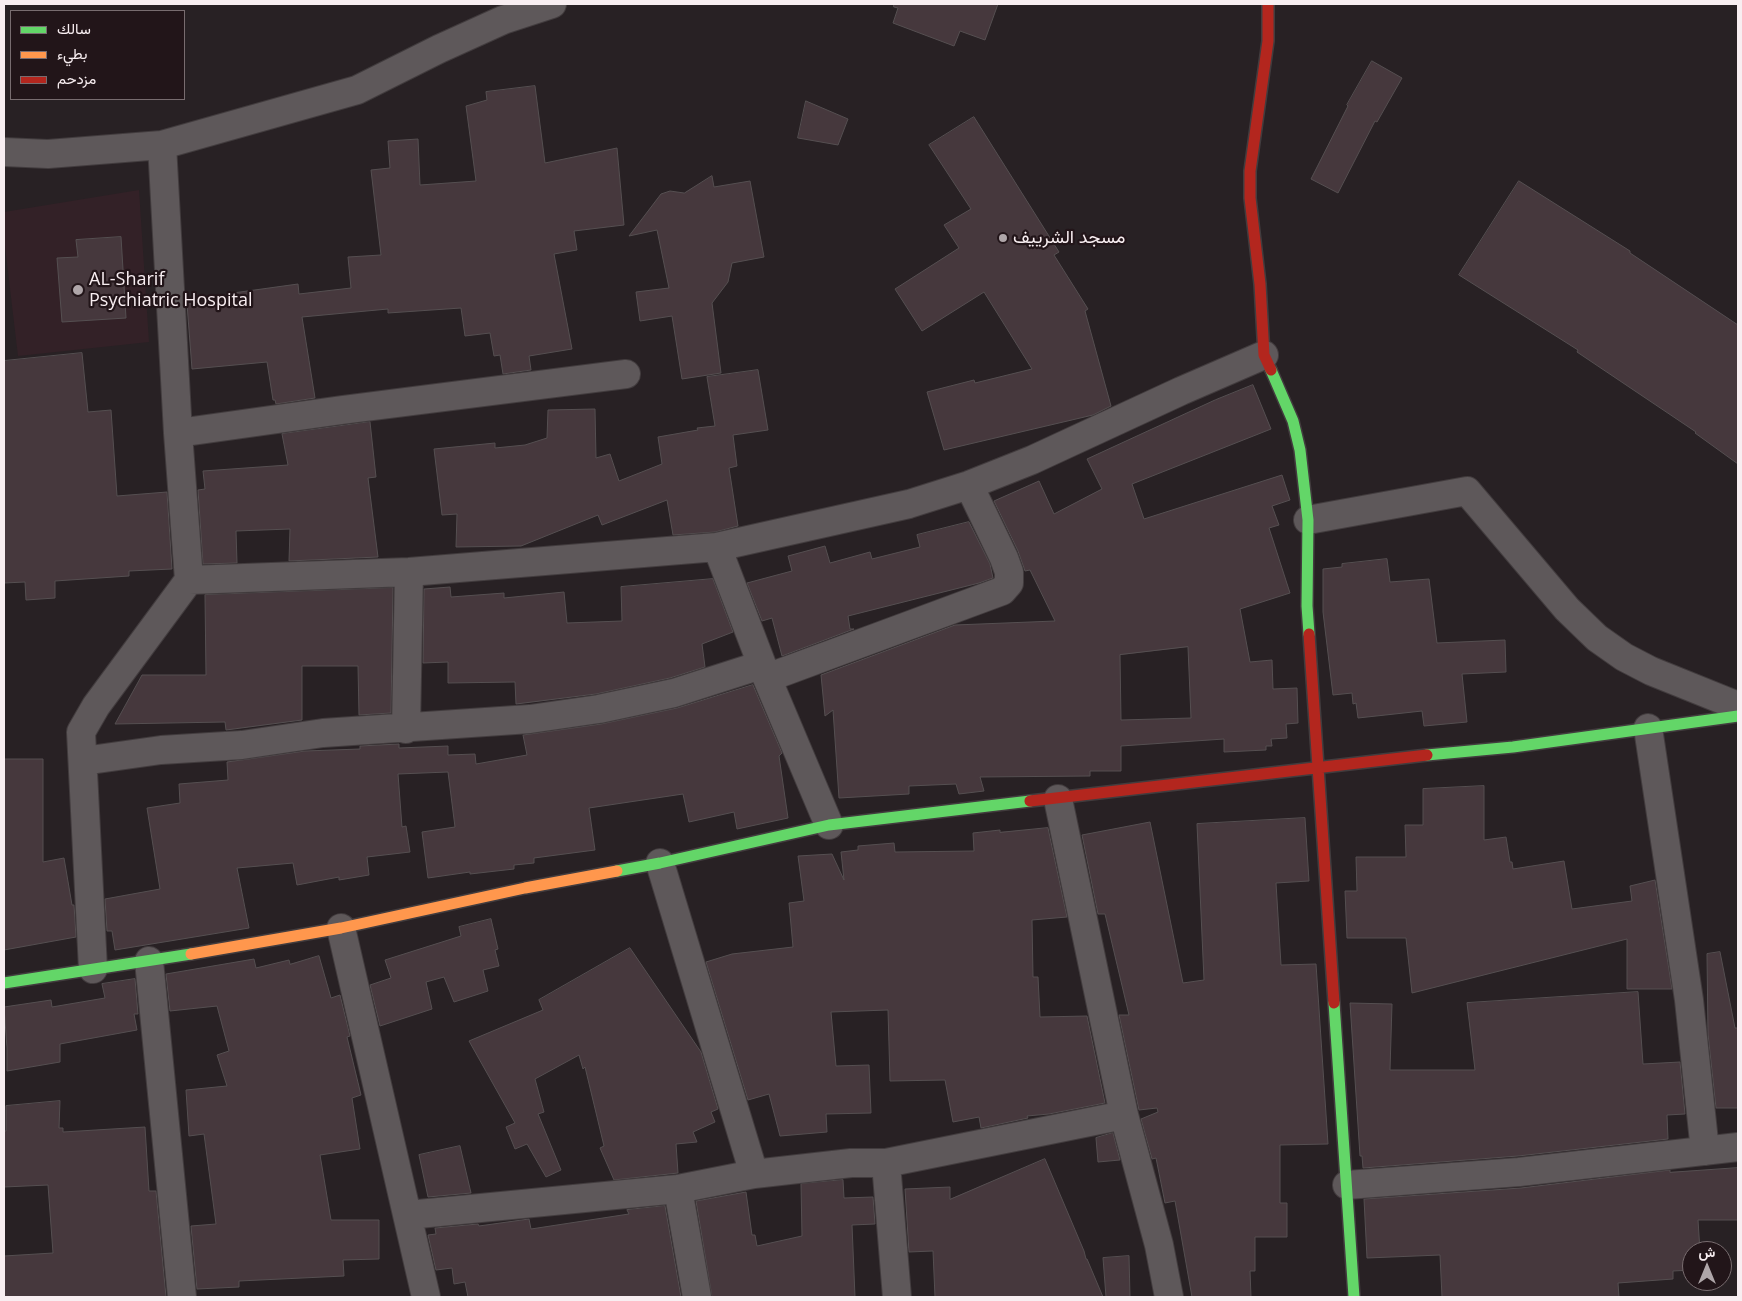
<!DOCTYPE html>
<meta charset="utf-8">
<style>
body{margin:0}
#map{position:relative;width:1742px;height:1301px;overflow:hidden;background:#282124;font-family:"Open Sans",Vazirmatn,sans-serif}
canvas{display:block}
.frame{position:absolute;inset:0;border:5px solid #f8eef1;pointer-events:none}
.legend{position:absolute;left:10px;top:10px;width:175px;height:90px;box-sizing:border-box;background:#221519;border:1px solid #786c6f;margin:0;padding:6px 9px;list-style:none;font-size:15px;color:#f8eef1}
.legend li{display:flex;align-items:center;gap:10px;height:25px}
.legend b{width:25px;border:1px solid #786c6f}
.north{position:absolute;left:1682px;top:1241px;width:50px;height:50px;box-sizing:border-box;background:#221519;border:1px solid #786c6f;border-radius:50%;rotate:0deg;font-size:14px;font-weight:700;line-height:20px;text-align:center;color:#f8eef1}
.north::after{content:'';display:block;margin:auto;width:18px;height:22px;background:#afa6a9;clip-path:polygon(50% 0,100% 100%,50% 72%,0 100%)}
</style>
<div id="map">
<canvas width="1742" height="1301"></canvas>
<div class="frame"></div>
<ul class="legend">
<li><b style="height:6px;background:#63d668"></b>سالك</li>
<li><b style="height:6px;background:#ff974d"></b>بطيء</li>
<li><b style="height:6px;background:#b3261e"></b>مزدحم</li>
</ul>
<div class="north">ش</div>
</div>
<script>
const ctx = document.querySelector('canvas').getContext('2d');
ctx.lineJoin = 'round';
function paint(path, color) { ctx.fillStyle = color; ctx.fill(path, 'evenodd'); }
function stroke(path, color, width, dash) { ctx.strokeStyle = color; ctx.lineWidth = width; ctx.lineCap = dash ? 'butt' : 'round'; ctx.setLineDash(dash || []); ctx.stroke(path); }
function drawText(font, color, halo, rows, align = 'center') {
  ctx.font = font + ' "Open Sans",Vazirmatn,sans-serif'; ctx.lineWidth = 4.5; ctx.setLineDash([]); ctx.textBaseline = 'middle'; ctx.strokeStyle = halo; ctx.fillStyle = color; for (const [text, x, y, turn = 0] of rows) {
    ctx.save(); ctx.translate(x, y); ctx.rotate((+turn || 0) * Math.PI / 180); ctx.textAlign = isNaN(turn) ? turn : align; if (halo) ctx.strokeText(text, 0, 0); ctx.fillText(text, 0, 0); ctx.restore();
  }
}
paint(new Path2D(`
 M139 190 149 342 18 356 4 238V212Z`), '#332127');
const building = new Path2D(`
 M894 4H998L985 40 960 31 954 46 893 23 898 8 894 7Z
 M1372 61 1402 78 1377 122 1375 121 1338 193 1311 179 1348 106 1347 105Z
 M535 86 545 163 617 148 624 225 574 231 577 250 554 254 572 349 529 356 531 370 503 374 500 355 494 356 490 333 465 336 461 308 388 313V309L302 317 315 398 276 404 275 400H273L267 362 192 369 187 304 234 301 233 293 298 284 299 294 351 288 348 257 381 255 371 170 390 168 388 141 418 139 420 185 476 181 466 106 487 100 486 92Z
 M806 101 848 119 838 145 798 138Z
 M974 117 1059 252 1054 255 1088 309 1085 311 1111 406 1093 415 944 450 927 392 974 380 975 383 1032 369 984 292 922 331 895 289 959 248 944 225 971 209 929 145Z
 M712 176 714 187 750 181 764 257 732 263 728 282 712 303 721 373 682 379 672 316 640 321 636 292 669 288 657 230 629 236 661 194 670 191 684 193Z
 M1519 181 1630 251V253L1738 325V464L1695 433 1696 432 1577 352 1578 350 1459 275Z
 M121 237 126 318 62 322 57 258 78 257 76 240Z
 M82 353 88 412 111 410 117 496 167 492 172 569 129 571V576L55 581V598L26 600 25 582 4 583V361Z
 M758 370 768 430 733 435 737 466 729 468 738 526 715 532 673 535 667 500 602 525 598 515 521 546 456 547 457 514 442 515 434 449 495 443V448L525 445 547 438 548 410 595 409 596 458 610 454 619 481 662 464 658 437 698 430 697 428 715 426 707 377Z
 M1253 385 1271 429 1132 484 1144 519 1282 475 1290 500 1272 506 1279 525 1269 528 1290 593 1240 609 1250 662 1272 660 1273 689 1297 688 1298 723 1286 724 1287 738 1271 739 1272 746H1266V750L1224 752V739L1121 746V771H1090V776L980 777 984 791 959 794 956 784 909 786V794L839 798 833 710 825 716 821 675 955 625 1055 621 1030 570 1025 571 1018 551 994 501 1039 481 1054 514 1102 489 1087 459 1215 400ZM1188 647 1191 718 1121 720 1120 655Z
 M370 422 376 477 368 478 378 557 289 561 290 529 236 531 237 563 203 564 198 490 205 489 203 471 288 465 282 434Z
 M969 522 990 564 993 578 979 583 848 616 850 629H854L782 656 772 618 762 621 747 583 792 571 788 556 825 546 830 563 870 552 872 559 920 547 917 535Z
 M1387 559 1390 582 1429 579 1437 643 1505 640 1506 672 1462 674 1467 722 1424 726 1422 711 1358 718 1356 703 1353 704 1352 693 1333 695 1323 612V569L1342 567V564Z
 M713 579 733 632 702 644 705 667 670 678 596 694 516 704 515 682 448 683V662L423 663 424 589 450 587 451 597 504 593V598L564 592 567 623 622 621 621 587Z
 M393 588 391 713 359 715 358 666H302V720L226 730 225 722 115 724 142 675H206L205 595Z
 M753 685 782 753 779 756 788 818 737 829 734 812 689 822 683 794 589 808 595 850 534 858V863L514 865V869L470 874V872L428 878 422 832 455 827 448 772 398 774 402 827 406 826 410 852 367 857 369 875 339 880V877L297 885 293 863 237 868 249 928 115 950 112 931H107L105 899 160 889 147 808 180 803 179 784 228 780 227 762 305 751 360 749V746L399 744V748L448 746V755L475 754 476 764 527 755 523 735 601 724 677 708Z
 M4 759H43V862L64 858 72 905H74L76 937 4 950Z
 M1484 786V840L1506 837 1510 862H1512L1513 869 1564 861 1572 909 1632 901 1630 886 1655 880 1672 989H1627V939L1412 993 1406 938H1347L1345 891H1357L1356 857H1406L1405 825H1423V789Z
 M1305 818 1309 881 1276 883 1281 965 1316 964 1328 1144 1280 1145V1203H1287V1237H1255V1271H1250L1251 1297H1192L1175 1201 1165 1203 1156 1158 1152 1159 1141 1119 1158 1112 1157 1108 1139 1110 1119 1015H1129L1105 914H1098L1082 835 1150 822 1183 983 1204 980 1197 824Z
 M1048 828 1067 917 1032 920 1033 977H1038L1040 1017 1087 1016 1105 1103 1049 1114 1027 1116 1028 1118 981 1128 979 1117 953 1122 945 1080 890 1081 888 1010 831 1012 836 1066 869 1065 871 1113 826 1114 827 1132 780 1136 769 1094 748 1100 706 962 732 954 793 947 789 903 804 901 798 856 832 854 844 880 841 852 858 850V846L894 843 895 852 974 851 973 833 1000 830V832Z
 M491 919 498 949 495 950 499 966 483 970 488 991 454 1002 444 977 426 982 432 1009 380 1026 370 985 391 978 385 960 461 936 459 927Z
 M630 948 701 1052 718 1109 711 1112 715 1122 693 1132 697 1142 676 1144 678 1173 614 1180 600 1148 604 1146 585 1067 583 1069 579 1055 535 1079 544 1112 538 1114 561 1170 546 1177 527 1144 515 1149 506 1127 515 1123 469 1041 543 1010 539 1000Z
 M1720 952 1735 1028H1738V1108H1716L1708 1034 1707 954Z
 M319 956 331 998 340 995 350 1036 347 1037 361 1095 352 1098 360 1149 320 1155 331 1220H379V1259L343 1260 344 1276 239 1281V1287L197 1289 191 1226 216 1224 204 1134 189 1136 186 1090 227 1086 217 1055 229 1051 217 1006 170 1011 166 974 254 959 256 968 289 960 290 964Z
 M135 979 138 1014H134L137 1030 60 1044V1062L7 1071V1048L4 1007 51 1000 52 1007 105 998 102 984Z
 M1638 992 1643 1064 1680 1062 1685 1114 1667 1115 1668 1139 1518 1156 1363 1168 1362 1156H1360L1350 1003 1392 1004 1390 1070H1475L1467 1003Z
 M60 1101 59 1128H63V1132L145 1127 149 1191H156L166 1297H4V1256L53 1253 48 1185 4 1187V1131H6V1106Z
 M1113 1133 1120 1160 1098 1162 1096 1138Z
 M460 1146 471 1193 428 1197 419 1155Z
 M1045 1159 1084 1251 1086 1259H1087L1103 1297H935L933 1251 909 1252 905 1189 950 1187V1199Z
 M1738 1168V1220H1698L1700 1251H1692V1270L1673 1271V1279L1618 1283 1619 1297H1442L1440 1255 1367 1258 1364 1199 1521 1188 1670 1170V1172Z
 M843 1180 844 1198 873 1197 875 1224 852 1225 855 1297H712L696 1201 746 1192 752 1235H755L757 1246 802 1236 801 1184Z
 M665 1206 681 1297H468L465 1282 454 1284 452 1268 436 1270 428 1235 436 1234 435 1228 478 1224 479 1226 529 1219 531 1229 629 1214 627 1210Z
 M1129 1256 1130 1297H1106L1103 1258Z`);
paint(building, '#46383d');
stroke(building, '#554f51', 1);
const street = new Path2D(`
 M4 152 48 154 162 145 357 90 439 49 503 20 552 4
 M178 433 342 410 626 374
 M1308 520 1467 491 1567 609 1597 638 1624 657 1651 671 1738 706
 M717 547 767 678 829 825
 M189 580 409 572 717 547 909 504 969 485 1032 460 1181 391 1264 355
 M767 678 1002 591 1009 583V572L1004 558 969 485
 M1648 728 1689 1000 1705 1151
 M406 729 409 572
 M83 761 161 750 242 745 323 733 530 719 599 709 674 693 761 665
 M1058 799 1124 1115 1159 1245 1169 1297
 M660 863 754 1174
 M341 928 426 1297
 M149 961 182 1297
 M93 969 81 732 96 706 189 580 178 433 162 145
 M886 1163 897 1297
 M1347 1185 1519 1172 1738 1147
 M678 1189 697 1297
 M408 1215 678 1189 754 1174 851 1163H886L1124 1115`);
const fast = new Path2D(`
 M1271 370 1293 421 1300 450 1308 520 1307 606 1309 634
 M1427 755 1513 747 1738 716
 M617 871 660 863 829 825 1030 801
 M4 983 191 954
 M1334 1003 1354 1297`);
const slow = new Path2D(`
 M191 954 341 928 525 888 617 871`);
const jam = new Path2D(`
 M1268 4V41L1250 171V198L1260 284 1264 355 1271 370
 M1309 634 1334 1003
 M1030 801 1427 755`);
stroke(street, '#423c3e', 30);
stroke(fast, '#423c3e', 14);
stroke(slow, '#423c3e', 14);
stroke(jam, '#423c3e', 14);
stroke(street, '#5e585a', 28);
stroke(fast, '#63d668', 11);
stroke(slow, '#ff974d', 11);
stroke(jam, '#b3261e', 11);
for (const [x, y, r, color] of [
 [1003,238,5,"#afa6a9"],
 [78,290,6,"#afa6a9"]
]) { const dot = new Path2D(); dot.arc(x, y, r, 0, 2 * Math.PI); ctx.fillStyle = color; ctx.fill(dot); stroke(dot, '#221519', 2); }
drawText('18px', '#f8eef1', '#221519', [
 ["مسجد الشرييف",1013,238],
 ["AL-Sharif",89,280],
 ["Psychiatric Hospital",89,301]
], 'left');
</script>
